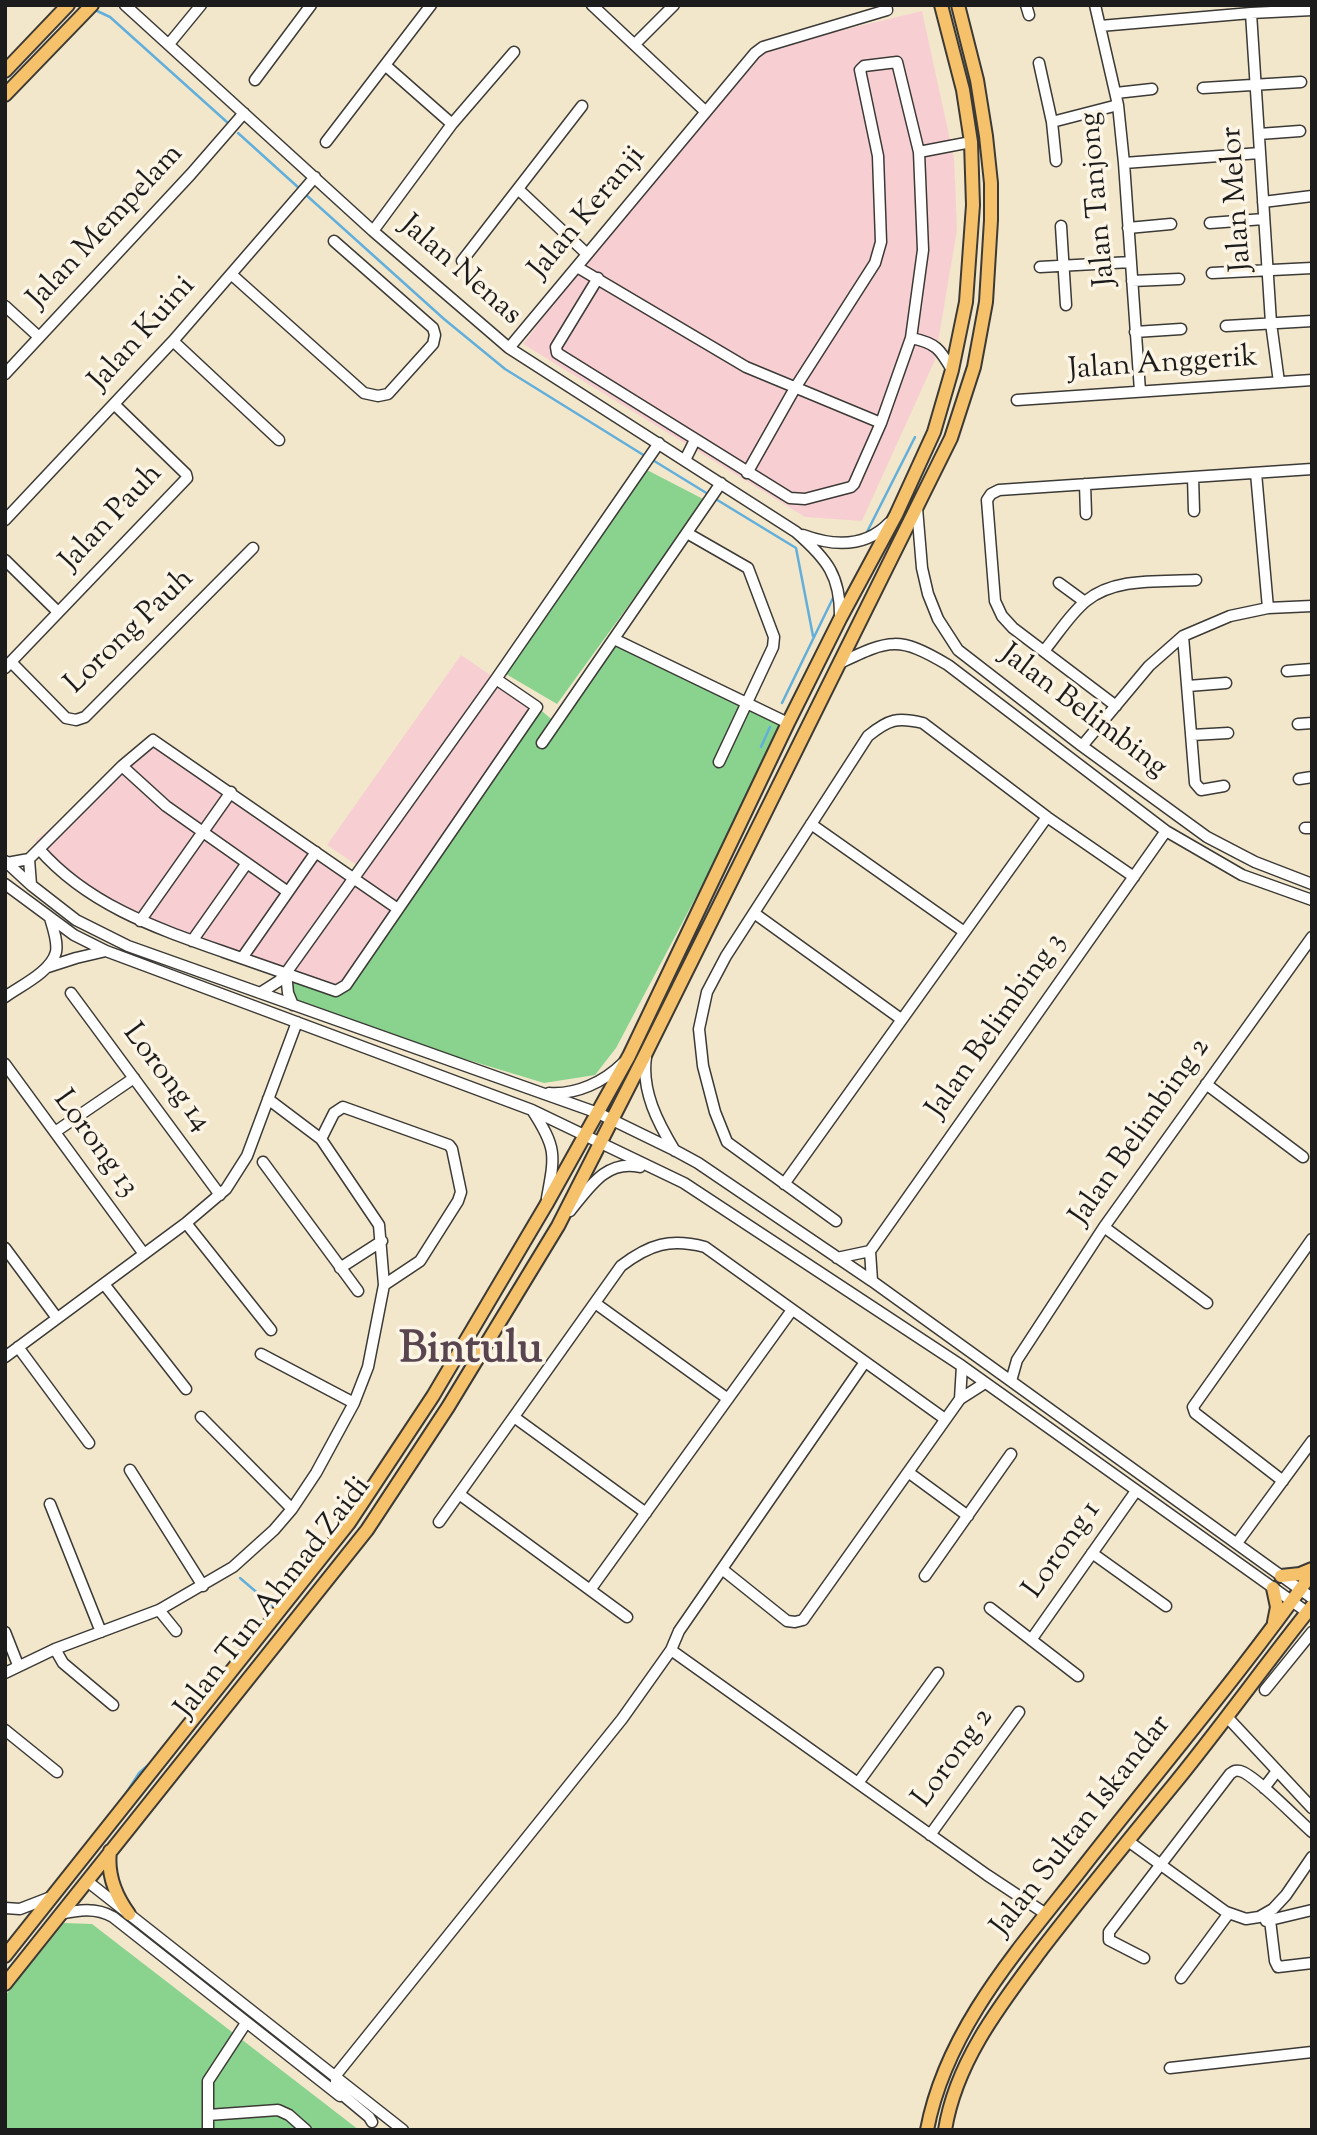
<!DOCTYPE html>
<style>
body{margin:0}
#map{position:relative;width:1317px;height:2135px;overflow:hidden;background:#f3e7cb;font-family:"Sorts Mill Goudy",serif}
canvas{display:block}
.frame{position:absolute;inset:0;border:7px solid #1c1c1c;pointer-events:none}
</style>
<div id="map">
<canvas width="1317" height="2135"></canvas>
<div class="frame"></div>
</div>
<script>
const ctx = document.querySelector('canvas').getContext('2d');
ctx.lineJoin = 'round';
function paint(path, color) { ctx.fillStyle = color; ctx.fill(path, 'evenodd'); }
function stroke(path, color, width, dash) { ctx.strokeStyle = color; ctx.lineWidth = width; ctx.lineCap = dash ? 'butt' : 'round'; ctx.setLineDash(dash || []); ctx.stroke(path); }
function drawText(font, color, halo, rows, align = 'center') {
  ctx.font = font + ' "Sorts Mill Goudy",serif'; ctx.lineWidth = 7; ctx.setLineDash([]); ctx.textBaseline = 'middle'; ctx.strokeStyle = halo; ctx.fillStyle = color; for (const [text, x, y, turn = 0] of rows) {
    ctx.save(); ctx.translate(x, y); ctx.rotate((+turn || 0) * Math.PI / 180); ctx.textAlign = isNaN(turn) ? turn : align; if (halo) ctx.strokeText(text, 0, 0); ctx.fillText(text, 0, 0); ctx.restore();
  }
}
paint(new Path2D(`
 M922 11 954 158 957 230 935 360 862 521 805 517 523 344 606 235 759 50Z
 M461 655 537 707 341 989 143 923 72 881 35 841 156 740 354 878 361 868 327 845Z`), '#f7cfd3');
paint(new Path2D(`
 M647 470 705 500 557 704 506 674Z
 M614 639 788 723 616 1048 595 1075 544 1083 346 1023 293 1005 286 973 341 989 537 707 556 723Z
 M64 1923 92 1924 359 2130H5V1996Z`), '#89d38f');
stroke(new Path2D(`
 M95 10 110 17 228 123
 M238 133 300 189
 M305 194 444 319 505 369 645 456
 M651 459 708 494
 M714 498 796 548 813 636
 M866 534 915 437
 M782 703 833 598
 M761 747 770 727
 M240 1578 275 1608
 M123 1798 139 1773 154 1760`), '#62afdb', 2.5);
const minor = new Path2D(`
 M125 5 373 231 509 348 796 532C827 559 841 576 840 619
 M592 5 706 112
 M1026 5 1029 15
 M1095 5 1118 105 1124 163 1140 391
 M1251 13 1271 323 1279 382
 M1100 26 1251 13 1312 10
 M169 44 201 5
 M635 44 674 5
 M1039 63 1052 122 1056 161
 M385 65 452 124
 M255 80 311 5
 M1203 88 1301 82
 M1116 93 1152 89
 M1052 122 1118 105
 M1259 134 1300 131
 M326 142 431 5
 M919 152 971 142
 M1124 163 1260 153
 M518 189 587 254
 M1263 202 1312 196
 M1210 223 1264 219
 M1061 226 1066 305
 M1128 228 1171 224
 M373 231 452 124 514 52
 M462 261 582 106
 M577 267 746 367 881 423
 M1040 267 1131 262
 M1212 273 1312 268
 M231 274 364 393 378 396 388 394 433 344 435 335 433 328 334 241
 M598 278 556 347 557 353 790 498 805 499 851 487 854 484 881 423 911 338 923 250 919 152 897 62 864 66 860 70 878 156 881 242 875 263 795 388 747 473
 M1132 281 1179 279
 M5 306 39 337
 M1226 326 1312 321
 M1135 332 1181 329
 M911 338C936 343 940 349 952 370
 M173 341 279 440
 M509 348 755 53 763 47 887 10 886 5
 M5 374 191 174 244 113
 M1017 400 1312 380
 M685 460 695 440
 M1256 473 1268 608
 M1193 477 1194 511
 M1085 484 1086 514
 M917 508 922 568 928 594 938 619 958 650 1082 746 1207 837 1255 862 1312 884
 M5 520 173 341 315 177
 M687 533 748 568 774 637 773 647 719 762
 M803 535C833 546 865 548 889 523
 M5 560 58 612
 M1059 583 1085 602
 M1183 636 1195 783 1201 790 1224 786
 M614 639 788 723
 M1044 651C1058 634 1070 614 1086 601 1115 577 1160 582 1196 580
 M11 662 66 718 76 720 85 717 253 548
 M840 663C890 639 899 636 948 665L1166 831 1242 875 1312 900
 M5 668 187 478 186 474 115 405
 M1287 671 1312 669
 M1188 686 1226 683
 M1116 706 1013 628 1002 616 995 601 987 500 991 494 999 490 1312 469
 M1298 724 1312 723
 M1192 735 1228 733
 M542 743 721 483
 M1082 746 1149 666 1183 636 1230 616 1268 608 1312 606
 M122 766 166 806 288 892
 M1299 779 1312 777
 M811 824 963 931
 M1305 828H1312
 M39 849C88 905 156 928 224 952 262 965 299 978 336 991L346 985 537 707 496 679
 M29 859 31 885
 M5 861 31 885 76 920 128 946 598 1113 676 1151 698 1163 872 1281 1312 1598
 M7 863 29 859 122 766 153 740 398 909
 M5 884 74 935 106 951 532 1110 684 1183 962 1366 1307 1612
 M754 913 901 1019
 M140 921 231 792
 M192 941 247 863
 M242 958 316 852
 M48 967 76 958 106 951
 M286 973 288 993 293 1005
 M71 993 220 1195
 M260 993 279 981 286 973 496 679 659 443
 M5 997C20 986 51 972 56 952 58 942 53 928 50 918
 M646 1057C641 1091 658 1123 675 1151
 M5 1064 144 1254
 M1206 1084 1303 1157
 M549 1093C576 1095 604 1082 623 1063
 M532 1110C557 1148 555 1155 547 1198
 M55 1132 134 1078
 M321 1139 334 1113 343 1107 449 1145 452 1149 461 1192 458 1201 420 1261 384 1285
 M263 1162 358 1291
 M784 1184 1047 817
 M570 1211C589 1188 606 1159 640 1167
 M836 1221 727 1142 715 1112 703 1066 699 1029 707 992 726 956 868 736C889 719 897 717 923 723L1047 817 1134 877
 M186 1223 271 1330
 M1104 1227 1207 1303
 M5 1248 57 1318
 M837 1258 870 1251
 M340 1268 382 1241
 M872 1281 870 1251 1166 831
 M104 1284 186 1389
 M595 1303 728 1399
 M18 1347 89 1443
 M261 1354 354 1403
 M5 1357 186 1223 226 1189 247 1156 297 1022
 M865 1362 679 1631 671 1650 987 1875 1046 1914
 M1011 1381 1017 1360 1104 1227 1312 937
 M960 1399 962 1366
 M201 1417 292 1509
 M514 1417 646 1513
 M130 1470 203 1586
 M908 1472 968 1516
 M1283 1481 1195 1413 1193 1407 1312 1239
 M459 1494 627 1617
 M50 1504 101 1632
 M439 1522 621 1266C650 1244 670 1238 705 1247L945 1419
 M1237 1543 1312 1441
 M1092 1553 1166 1606
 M722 1569 787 1621 795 1622 803 1620 960 1399 985 1383
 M925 1576 1011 1454
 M590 1590 792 1310
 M990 1608 1078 1676
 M159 1610 176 1631
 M5 1632 18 1665
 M1031 1640 1136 1491
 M55 1649 63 1663 113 1705
 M5 1673 55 1649 159 1610 233 1567 274 1530 292 1509 316 1473 354 1403 368 1367 384 1285 379 1225 321 1139 268 1099
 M1265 1690 1312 1632
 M1228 1718 1312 1808
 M5 1730 57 1772
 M858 1783 938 1673
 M1264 1788 1277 1771
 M930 1835 1019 1712
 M1128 1841 1226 1912 1246 1919 1259 1917 1273 1909 1286 1895 1312 1857
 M87 1881 403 2130
 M5 1908 20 1909 51 1897
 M60 1914C78 1910 96 1907 113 1917L340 2096
 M1270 1920 1275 1961 1278 1967 1312 1963
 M1266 1921 1312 1910
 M1144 1958 1109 1940V1932L1230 1774C1234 1771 1235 1770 1240 1771 1254 1774 1299 1821 1312 1832
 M1181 1978 1229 1913
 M1170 2068 1312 2052
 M208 2115 278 2110 289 2115 306 2130
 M372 2122 369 2117 339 2092 336 2086V2075L622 1719 671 1650
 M208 2130V2081L246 2023`);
const major = new Path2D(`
 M5 71 68 5
 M5 95 92 5
 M1281 1576 1300 1574 1312 1569
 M1273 1588 1277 1607 1274 1622
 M110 1851C107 1875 115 1895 129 1914
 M5 1956 349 1523 433 1396 546 1205 629 1056 788 723 840 619 896 515 934 432 952 370 966 302 973 205 971 142 963 90 941 5
 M5 1984 367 1530 448 1407 558 1226 646 1053 951 438 974 367 986 302 991 220V183L986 136 977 80 958 5
 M927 2130C946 2029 1019 1949 1080 1871 1157 1772 1239 1676 1312 1573
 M945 2130C956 2061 1001 2004 1042 1949 1085 1893 1130 1838 1175 1783 1222 1725 1265 1665 1312 1606`);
stroke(minor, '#3c3a36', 13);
stroke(major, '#3c3a36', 16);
stroke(minor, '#fff', 10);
stroke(major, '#f5c16b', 12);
drawText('30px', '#1c1c1c', '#fcf5e5', [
 ["Jalan Tanjong",1100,199,-95],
 ["Jalan Melor",1239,199,-94],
 ["Jalan Keranji",589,214,-50],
 ["Jalan Mempelam",107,228,-47],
 ["Jalan Nenas",459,272,41],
 ["Jalan Kuini",144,335,-48],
 ["Jalan Anggerik",1163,366,-4],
 ["Jalan Pauh",113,519,-47],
 ["Lorong Pauh",131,633,-44],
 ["Jalan Belimbing",1082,713,37],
 ["Jalan Belimbing 3",998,1027,-55],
 ["Lorong 14",165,1079,53],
 ["Jalan Belimbing 2",1142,1133,-55],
 ["Lorong 13",94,1145,54],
 ["Lorong 1",1064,1551,-55],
 ["Jalan Tun Ahmad Zaidi",275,1599,-52],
 ["Lorong 2",955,1759,-54],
 ["Jalan Sultan Iskandar",1083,1827,-52]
]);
drawText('bold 44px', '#58454f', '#fcf5e5', [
 ["Bintulu",471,1354]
]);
</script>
